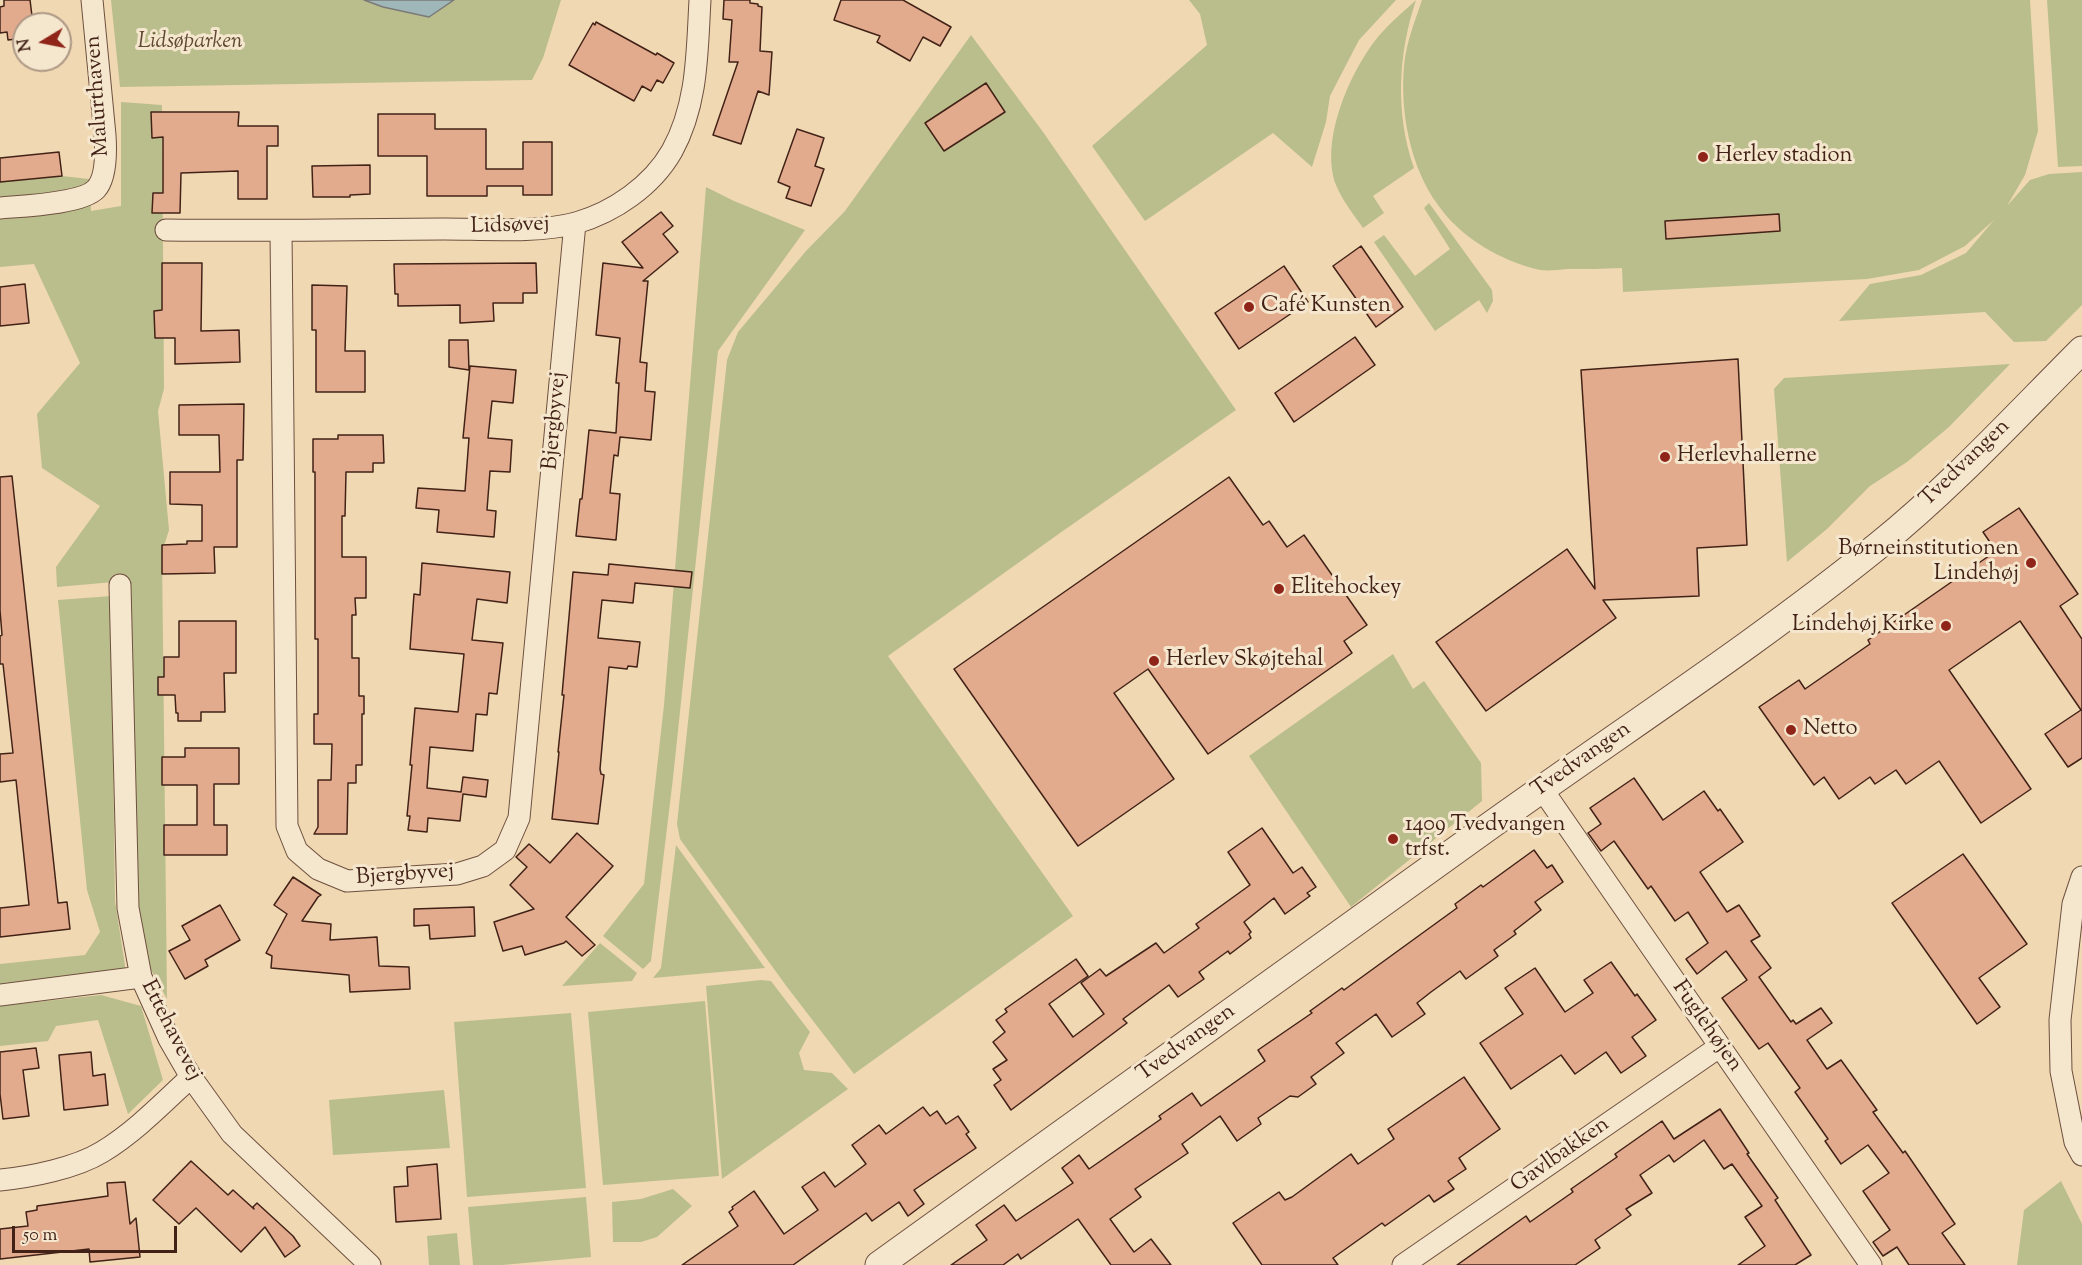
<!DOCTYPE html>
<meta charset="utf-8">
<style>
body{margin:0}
#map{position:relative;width:2082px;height:1265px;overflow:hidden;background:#f0d8b3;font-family:"Sorts Mill Goudy",serif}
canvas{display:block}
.north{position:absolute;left:12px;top:12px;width:60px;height:60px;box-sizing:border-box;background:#f5e6ce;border:2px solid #ad9885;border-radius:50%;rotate:260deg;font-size:16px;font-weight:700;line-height:24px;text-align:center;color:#422217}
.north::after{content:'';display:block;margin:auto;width:21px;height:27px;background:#8f2418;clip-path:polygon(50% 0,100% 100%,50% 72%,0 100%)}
.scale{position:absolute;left:12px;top:1226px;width:165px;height:27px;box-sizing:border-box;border:3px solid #422217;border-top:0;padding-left:8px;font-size:18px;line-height:21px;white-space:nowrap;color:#422217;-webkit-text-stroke:4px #f5e6ce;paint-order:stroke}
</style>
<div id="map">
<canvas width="2082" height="1265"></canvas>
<div class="north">N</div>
<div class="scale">50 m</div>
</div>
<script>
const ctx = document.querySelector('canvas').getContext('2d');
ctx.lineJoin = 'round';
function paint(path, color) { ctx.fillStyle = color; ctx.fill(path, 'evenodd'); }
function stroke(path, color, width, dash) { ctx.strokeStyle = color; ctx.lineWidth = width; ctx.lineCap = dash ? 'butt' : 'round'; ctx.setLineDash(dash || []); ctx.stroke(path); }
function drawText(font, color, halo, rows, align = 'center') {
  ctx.font = font + ' "Sorts Mill Goudy",serif'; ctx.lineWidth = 6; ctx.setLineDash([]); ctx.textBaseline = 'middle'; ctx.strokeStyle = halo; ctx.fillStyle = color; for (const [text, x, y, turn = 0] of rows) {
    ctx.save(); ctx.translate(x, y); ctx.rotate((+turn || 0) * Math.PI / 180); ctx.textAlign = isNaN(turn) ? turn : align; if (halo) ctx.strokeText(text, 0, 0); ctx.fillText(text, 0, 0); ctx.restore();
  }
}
paint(new Path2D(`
 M111 0H561L543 58 532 80 120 87Z
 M1189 0H1396L1359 40 1330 96 1326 122 1312 167 1273 133 1145 221 1092 146 1207 45 1200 14Z
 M1416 0C1398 54 1395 114 1414 168L1373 196 1384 213 1363 228C1354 215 1342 200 1336 185 1320 142 1348 77 1374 42 1385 27 1402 13 1416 0Z
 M1422 0H2030L2038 131 2025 175 2007 206 2030 180 2049 174 2082 172V305L2046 341 2014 342 1985 312 1839 321 1870 284 1921 275 1966 253 1994 220 1965 246 1919 270 1867 279 1623 292 1622 268C1603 269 1585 269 1567 269 1558 270 1548 271 1540 270 1501 261 1461 238 1438 205 1410 167 1400 112 1404 66 1406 43 1415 21 1422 0Z
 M2047 0H2082V166L2058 167Z
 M971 35 1043 132 1236 410 1060 533 888 656 1073 916 854 1074 787 987 680 839 677 824 727 360 738 332 806 251 845 211Z
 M121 102 162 105 164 389 158 411 169 530 162 552 167 999 151 970 136 910 125 581 57 587 56 567 100 506 42 468 37 414 80 363 34 264 0 267V182L62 176 89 179 91 211 121 206Z
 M706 187 734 201 805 230 718 351 673 778 651 961 643 969 603 936 644 884 664 705Z
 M1429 203 1492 290 1493 301 1487 313 1479 300 1435 331 1374 242 1384 235 1415 276 1450 249 1424 208Z
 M2010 364 1949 427 1907 462 1870 486 1827 529 1787 562 1774 389 1784 378Z
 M111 596 115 901 126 972 0 988V964L85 955 100 932 87 890 58 600Z
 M1393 654 1413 689 1424 681 1481 763 1482 801 1351 907 1249 756Z
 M676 845 765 968 653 978 661 968Z
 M600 943 637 973 632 981 562 986Z
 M761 980 771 981 810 1032 799 1053 804 1070 832 1073 848 1089 722 1179 706 986Z
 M101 995 141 1006 163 1080 128 1114 98 1020 56 1026 48 1041 0 1046V1006Z
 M705 1001 719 1176 603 1185 588 1012Z
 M571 1013 586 1188 467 1197 454 1022Z
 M444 1090 450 1148 333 1155 329 1100Z
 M2061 1181 2082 1224V1265H2017L2024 1210Z
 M673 1189 692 1206 657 1237 641 1242H613L612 1202 641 1199Z
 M586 1197 591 1257 502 1265H473L468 1207Z
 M457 1233 460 1265H429L427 1236Z`), '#babe8c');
const water = new Path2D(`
 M364 0H454L429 17 383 7Z`);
paint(water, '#9fb7b8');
stroke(water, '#7a7b78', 1.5);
const building = new Path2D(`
 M4 0H30L33 24H24V38L8 40 7 32 0 33V7L4 6Z
 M724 0H750V3L758 4V6L762 7 760 51 772 52 769 95 758 91 741 144 713 135 738 62H729L732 20 723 19Z
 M841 0H903L951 27 940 46 923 37 910 61 877 42 880 36 834 20Z
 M596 22 656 55 657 53 674 63 663 83 657 80 651 91 642 86 634 101 569 65 593 23 595 25Z
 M986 83 1005 112 944 151 925 123Z
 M151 112H239L238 126H278V146H267V199H238V171L181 173 180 213H152L153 193H163V137L152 138Z
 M378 114H435V129H486V169H523V142H552V195H523V186H487V196H427V156H378Z
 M797 129 824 138 815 166 824 169 811 206 786 198 790 187 778 182Z
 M59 152 62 176 0 182V158Z
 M370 165V194L350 195V197H313L312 166Z
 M661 212 673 226 663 234 678 252 643 281H648L640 362 647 363 645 391 655 392 651 440 620 437 618 456 614 455 610 493 620 494 616 540 576 536 580 499H582L589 430 616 433 619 383H616L620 338 596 335 603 263 643 268 622 242Z
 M1779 214 1780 231 1666 239 1665 221Z
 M1361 246 1403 307 1376 327 1333 266Z
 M162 263H202L201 331 239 330 240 362 175 364V338H155L154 311 162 310Z
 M536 263 537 293H523V303H493L494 321 460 323V305L398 306V294H395L394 264Z
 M1284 266 1308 302 1239 349 1215 313Z
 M25 284 29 323 0 326V287Z
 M312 285 347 286 345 351H365V392H316V330H312Z
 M1355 337 1375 365 1294 422 1275 393Z
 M449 340H468L469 370 449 367Z
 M1738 359 1747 545 1697 548 1699 596 1603 600 1616 618 1486 711 1436 642 1567 549 1595 589 1581 370Z
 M470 366 516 370 513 403 492 401 488 438 512 440 510 472 490 471 487 510 496 511 494 537 437 532 439 510 416 508 418 488 465 491 469 438H463Z
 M244 404 243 460H237V547H214L215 573 162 574V545L187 544V541H202V505L170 504V472H220L219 435H179V405Z
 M338 435H383L384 463H373V472H346L345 516H342V557H366V598H355L356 615H352V658H359V696H364V714H362V765H356V783H348L347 834H314L318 827V780H331L332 744H314V714H318V639H315V472H313V439H338Z
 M12 476 58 903 67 902 70 929 0 937V908L29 905 16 780 0 782V754L13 753 3 664H0V636L2 635 0 610V477Z
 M1229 477 1263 525 1269 521 1287 547 1304 535 1367 625 1344 641 1352 653 1208 754 1148 669 1114 693 1174 779 1078 846 954 669Z
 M2019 508 2078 594 2060 606 2082 639V758L2068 767 2045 734 2081 710 2020 621 1949 670 2031 789 1981 823 1939 761 1906 784 1896 770 1875 784 1870 777 1839 799 1824 777 1814 785 1759 707 1799 680 1805 689 1870 644 1868 640 1996 551 1983 532Z
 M422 563 510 572 507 603 477 599 472 640 503 643 497 694 489 693 487 715 476 714 473 751 430 747 427 788 461 792 463 777 488 780 486 797 463 794 460 821 428 818 427 832 408 830 410 816H407L412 765H410L415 708 458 712 464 654 410 649 414 594 420 595Z
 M609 564 692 572 690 588 635 583 633 603 602 600 598 638 640 642 637 667 628 666 627 669 609 667 600 769 601 774 604 775 598 824 552 819 559 752H558L564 695H562L573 572 608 575Z
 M179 621H236V673H224L225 712H201V721H178V713H176L175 695H158V677H164V657H179Z
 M185 748H239V784H214V825H227V855H164V825H197V785H162V757H185Z
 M1634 778 1663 820 1704 791 1718 811 1720 809 1743 842 1700 872 1727 912 1739 905 1760 936 1751 941 1771 968 1759 977 1791 1022 1793 1020 1796 1024 1821 1008 1832 1023 1807 1040 1827 1069 1841 1060 1877 1110 1873 1112 1903 1153 1905 1151 1955 1224 1942 1233 1965 1265H1909L1897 1247 1883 1256 1873 1242 1890 1230 1863 1191 1889 1173 1868 1145 1841 1164 1825 1141 1828 1139 1795 1092 1800 1088 1768 1043 1759 1049 1722 998 1747 980 1726 951 1697 974 1686 959 1708 943 1688 912 1675 921 1651 886 1648 889 1614 841 1601 851 1588 833 1601 824 1590 808Z
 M1262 828 1293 873 1302 867 1316 887 1307 893 1310 896 1285 914 1274 898 1244 922 1251 932 1249 934 1251 938 1230 954 1228 951 1199 972 1204 979 1178 997 1169 985 1123 1019 1127 1023 1011 1110 994 1085 1001 1080 993 1069 1007 1060 993 1042 1005 1032 996 1020 1007 1012 1005 1009 1076 959 1088 976 1049 1004 1073 1037 1104 1014 1081 983 1100 969 1106 976 1156 943 1164 953 1199 928 1196 924 1250 885 1228 852Z
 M577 833 613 866 566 917 595 945 582 956 566 941 564 943 525 955 522 946 503 951 494 922 534 909 510 885 527 867 516 857 529 844 550 863Z
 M1534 850 1547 868 1552 865 1563 882 1535 902 1541 910 1514 931 1516 934 1494 950 1498 956 1466 979 1460 971 1431 992 1417 1003 1425 1014 1392 1037 1376 1014 1336 1043 1344 1053 1311 1077 1316 1084 1298 1097 1290 1096 1258 1118 1261 1124 1237 1141 1220 1116 1182 1144 1188 1153 1135 1189 1141 1197 1110 1219 1134 1252 1151 1239 1171 1265H1111L1078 1219 1021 1259 1018 1254 1003 1265H951L987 1240 976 1225 1004 1205 1016 1221 1073 1183 1062 1168 1079 1155 1089 1169 1161 1119 1159 1116 1192 1093 1201 1106 1265 1061 1258 1050 1312 1013 1310 1011 1342 988 1344 990 1457 908 1455 904 1481 885 1483 887Z
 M1963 854 2027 944 1979 978 2000 1007 1977 1024 1892 903Z
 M293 877 321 895 318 897 302 921 331 924 330 940 377 937 379 966 409 967 410 989 350 992 349 975 271 968 272 956 266 953 287 914 274 905Z
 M220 905 240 940 205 960 208 966 185 979 169 951 190 940 182 926Z
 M474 907 475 936 430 939 429 925 414 926V909Z
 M1611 962 1635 996 1637 994 1656 1020 1632 1037 1646 1056 1621 1073 1606 1052 1575 1074 1561 1055 1511 1089 1480 1043 1523 1014 1505 988 1535 968 1565 1012 1593 993 1584 980Z
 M36 1048 39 1068 23 1070 29 1116 3 1119 0 1094V1052Z
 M91 1052 93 1076 105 1074 108 1105 64 1110 59 1055Z
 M1464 1077 1500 1129 1459 1158 1466 1169 1448 1181 1454 1189 1434 1202 1429 1195 1385 1226 1382 1223 1333 1258 1338 1265H1262L1233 1223 1279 1192 1285 1200 1292 1197 1351 1154 1358 1164 1394 1139 1388 1129Z
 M923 1107 930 1116 937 1111 946 1124 958 1116 969 1132 966 1134 976 1148 914 1190 924 1204 908 1216 899 1202 872 1221 866 1213 793 1265H682L738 1226 729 1212 733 1209 732 1207 754 1191 784 1234 818 1210 802 1187 824 1172 835 1187 866 1164 852 1145 879 1125 886 1134Z
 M1720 1109 1749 1153 1747 1154 1778 1198 1775 1200 1811 1255 1795 1265H1738L1765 1246 1745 1217 1762 1206 1732 1164 1724 1169 1704 1140 1674 1162 1669 1155 1640 1175 1652 1193 1626 1209 1631 1215 1595 1240 1600 1248 1575 1265H1457L1526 1216 1530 1222 1573 1192 1571 1189 1617 1157 1615 1154 1662 1121 1674 1139Z
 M191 1161 228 1195 233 1190 254 1209 253 1207 257 1203 293 1236 300 1246 285 1257 265 1227 241 1252 196 1208 179 1224 153 1200Z
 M437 1164 441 1219 396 1222 394 1187 408 1186 407 1167Z
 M125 1182 130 1224 136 1218 140 1257 90 1262 89 1249 0 1259V1229L28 1226 26 1212 37 1210V1206L108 1196 107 1183Z`);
paint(building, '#e3ab8d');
stroke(building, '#422217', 1.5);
const minor = new Path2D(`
 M0 208C21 206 82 204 96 189 107 177 106 150 105 135L92 0
 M166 230C259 231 351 230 444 229 483 229 539 233 576 223 614 212 652 186 672 151 698 104 697 52 700 0
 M281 231 287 826 297 851 318 869 347 881 457 874 483 866 505 850 519 818 575 223
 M120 585 128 908 141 977 169 1039 191 1077 232 1134 370 1265
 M1542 789 1871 1265
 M2082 877 2073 904 2060 1020 2061 1071 2075 1142 2082 1155
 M0 995 141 977
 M0 1180C31 1177 76 1168 102 1152 135 1132 163 1103 191 1077
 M1403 1265 1719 1047`);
const tertiary = new Path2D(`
 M879 1265C1081 1120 1283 975 1484 830 1616 735 1753 647 1879 545 1952 486 2016 416 2082 350`);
stroke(minor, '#6e503e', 23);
stroke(tertiary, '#6e503e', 29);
stroke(minor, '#f5e6ce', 21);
stroke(tertiary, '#f5e6ce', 27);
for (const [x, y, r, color] of [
 [1703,157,6,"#8f2418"],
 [1249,307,6,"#8f2418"],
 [1665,457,6,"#8f2418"],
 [2031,563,6,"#8f2418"],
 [1279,589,6,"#8f2418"],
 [1946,626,6,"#8f2418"],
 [1154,661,6,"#8f2418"],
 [1791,730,6,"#8f2418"],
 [1393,839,6,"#8f2418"]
]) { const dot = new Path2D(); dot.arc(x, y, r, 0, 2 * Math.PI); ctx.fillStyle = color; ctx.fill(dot); stroke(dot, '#f5e6ce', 2); }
drawText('italic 22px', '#604934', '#f5e6ce', [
 ["Lidsøparken",190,43]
]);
drawText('22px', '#422217', '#f5e6ce', [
 ["Malurthaven",99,96,-94],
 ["Lidsøvej",510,227,-2],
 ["Bjergbyvej",556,421,-85],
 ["Tvedvangen",1966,464,-44],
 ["Tvedvangen",1582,761,-35],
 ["Bjergbyvej",405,876,-4],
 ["Fuglehøjen",1706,1027,55],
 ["Ettehavevej",170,1031,63],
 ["Tvedvangen",1187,1044,-36],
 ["Gavlbakken",1561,1156,-35]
]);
drawText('22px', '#422217', '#f5e6ce', [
 ["Herlev stadion",1715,157],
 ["Café Kunsten",1261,307],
 ["Herlevhallerne",1677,457],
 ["Børneinstitutionen",2019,550,"right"],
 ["Lindehøj",2019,575,"right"],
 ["Elitehockey",1291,589],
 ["Lindehøj Kirke",1934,626,"right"],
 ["Herlev Skøjtehal",1166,661],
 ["Netto",1803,730],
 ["1409 Tvedvangen",1405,826],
 ["trfst.",1405,851]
], 'left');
</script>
